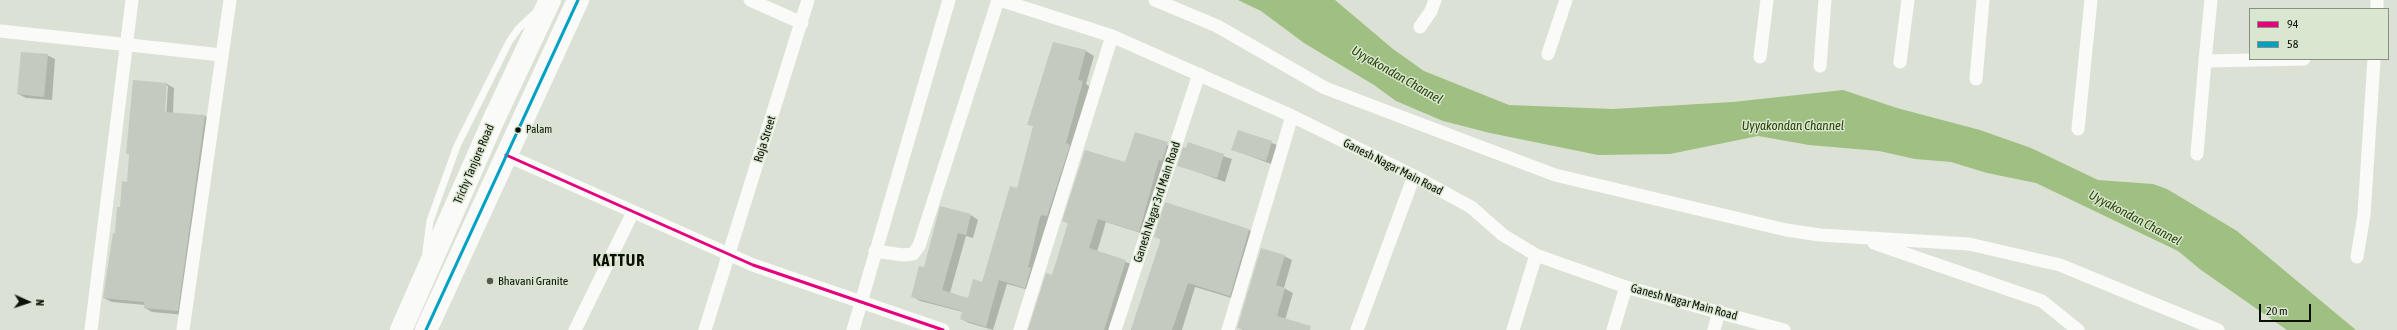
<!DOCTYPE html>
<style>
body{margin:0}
#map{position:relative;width:2397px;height:330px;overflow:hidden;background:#dbe2d5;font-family:"Asap Condensed",sans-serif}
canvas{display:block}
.legend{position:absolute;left:2249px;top:8px;width:140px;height:52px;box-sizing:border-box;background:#dae7d0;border:1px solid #889180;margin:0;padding:5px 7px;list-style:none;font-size:12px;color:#0c1009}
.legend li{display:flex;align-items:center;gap:8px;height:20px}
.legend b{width:20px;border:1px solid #889180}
.north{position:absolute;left:8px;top:282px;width:40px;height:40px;-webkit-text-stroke:3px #dae7d0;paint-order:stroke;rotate:93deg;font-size:11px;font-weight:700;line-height:16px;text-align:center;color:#0c1009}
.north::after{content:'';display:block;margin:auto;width:14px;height:18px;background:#0c1009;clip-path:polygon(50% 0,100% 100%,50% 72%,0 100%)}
.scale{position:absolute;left:2259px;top:304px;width:52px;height:18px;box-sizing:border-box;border:2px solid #0c1009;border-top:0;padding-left:5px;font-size:12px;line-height:14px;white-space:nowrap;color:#0c1009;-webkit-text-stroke:3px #dae7d0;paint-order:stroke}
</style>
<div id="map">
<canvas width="2397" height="330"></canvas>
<ul class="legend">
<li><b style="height:5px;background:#e5007d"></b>94</li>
<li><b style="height:5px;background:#01a1c4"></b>58</li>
</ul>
<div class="north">N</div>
<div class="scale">20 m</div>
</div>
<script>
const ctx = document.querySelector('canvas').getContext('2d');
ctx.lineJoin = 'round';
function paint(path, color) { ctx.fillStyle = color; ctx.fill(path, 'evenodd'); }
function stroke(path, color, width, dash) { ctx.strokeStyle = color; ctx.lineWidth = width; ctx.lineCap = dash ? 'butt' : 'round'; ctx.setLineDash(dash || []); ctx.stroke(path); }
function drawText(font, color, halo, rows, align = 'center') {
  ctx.font = font + ' "Asap Condensed",sans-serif'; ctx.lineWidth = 3; ctx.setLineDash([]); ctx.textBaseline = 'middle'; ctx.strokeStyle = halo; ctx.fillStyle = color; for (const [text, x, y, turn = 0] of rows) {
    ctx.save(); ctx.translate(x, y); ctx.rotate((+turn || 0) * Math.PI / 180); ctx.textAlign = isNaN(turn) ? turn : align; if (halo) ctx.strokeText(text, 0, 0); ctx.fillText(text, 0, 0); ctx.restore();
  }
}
paint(new Path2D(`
 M1238 0H1335L1393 49 1424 71 1509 105 1613 109 1733 102 1843 90 1897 108 1980 130 2031 148 2098 180 2153 184 2167 189 2237 231 2356 330H2287L2201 270 2178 251 2036 183 1987 173 1951 162 1915 159 1879 151 1809 145 1758 136 1670 154 1598 155 1490 133 1443 121 1396 101 1374 85 1304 43 1261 11Z`), '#a0bf82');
paint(new Path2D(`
 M1054 43 1086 51 1094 56 1086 84 1090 87 1033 291 1007 284 993 330 969 323 961 319 963 312 920 301 912 296 924 269 971 215 978 220 973 238 966 236 950 293 969 299 983 283 1018 189 1034 127 1029 124Z
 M47 55 55 59 52 100 26 98 18 94Z
 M167 84 174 88 173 114 205 116 213 121 185 315 152 312 145 308V305L112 302 104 298 128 183 130 155 127 153ZM166 86H168L166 117H164Z
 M1238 131 1280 146 1274 165 1233 150Z
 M1135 133 1175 148 1147 235 1106 222 1097 252 1134 265 1113 330H1029L1053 276 1069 224 1064 221 1126 164Z
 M1188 144 1232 159 1225 182 1178 165Z
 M1249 230 1256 234 1238 300 1195 287 1182 330H1131L1161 240 1155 236Z
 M1284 256 1292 260 1284 288 1293 293 1285 320 1294 330H1243L1238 327Z`), '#0003');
paint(new Path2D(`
 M1053 42 1086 50 1078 80 1083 81 1066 143 1070 145 1047 216 1042 215 1040 217 1028 267 1031 268 1025 288 999 280 986 327 960 319 962 311 911 297 919 266 924 267 940 206 971 214 966 235 958 233 942 290 968 298 973 279 982 282 1010 186 1017 188 1033 126 1027 125Z
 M21 52 48 54 44 97 17 94Z
 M133 80 167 83 165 112 205 115 178 311 144 308V302L103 298 113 233H115L117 207H120L122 181 127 182 129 154H126Z
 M1238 130 1272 141 1266 161 1231 150Z
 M1135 132 1168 142 1162 161 1159 160 1139 232 1098 219 1089 248 1126 260 1104 330H1028L1046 273 1052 275 1068 223 1062 221 1085 150 1125 162Z
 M1188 142 1224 154 1217 178 1177 166 1183 147 1186 148Z
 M1165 202 1249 229 1245 244 1230 296 1188 283 1172 330H1131L1161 239 1154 237Z
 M1261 248 1285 255 1276 285 1285 288 1277 316 1311 326 1310 330H1245L1237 328Z`), '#c5cac0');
stroke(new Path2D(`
 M426 252 430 221 457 146 509 42 518 29 536 12`), '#fafbf9', 7);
stroke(new Path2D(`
 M750 0 802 23
 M1000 0 1112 36 1292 116 1414 176 1471 207 1503 235 1536 255 1626 287 1784 330
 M1155 0 1217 26 1325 88 1555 175 1786 230 1820 235 1969 244 2060 265 2218 330
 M2211 0 2205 61 2304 59
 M2377 9V0
 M1420 27 1431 11 1435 0
 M0 31 222 55
 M1548 54 1566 0
 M1760 57 1767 0
 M1900 62 1908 0
 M1820 66 1825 0
 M1976 79 1983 0
 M2078 129 2091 0
 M2197 154 2205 61
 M506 155 753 265 943 330
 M1874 243 2042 301 2078 330
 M875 251 903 255 913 254 919 246 998 0
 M2357 257 2364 215 2374 59
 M91 330 132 0
 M183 330 230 0
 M575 330 633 212
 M705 330 808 0
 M853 330 949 0
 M1020 330 1112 36
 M1115 330 1199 74
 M1228 330 1292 116
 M1357 330 1414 176
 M1513 330 1536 255
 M1613 330 1626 287
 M1714 330 1719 311`), '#fafbf9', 13);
stroke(new Path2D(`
 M401 330 494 119 550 0
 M426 330 578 0`), '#fafbf9', 22);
stroke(new Path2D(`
 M506 155 753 265 943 330`), '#e5007d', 3);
stroke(new Path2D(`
 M426 330 578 0`), '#01a1c4', 3);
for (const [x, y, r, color] of [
 [518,130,3.5,"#0c1009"],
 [490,281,4,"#545a50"]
]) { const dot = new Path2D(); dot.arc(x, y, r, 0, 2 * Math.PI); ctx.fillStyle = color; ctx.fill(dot); stroke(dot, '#dae7d0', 1.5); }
drawText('11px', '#0c1009', '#dae7d0', [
 ["Palam",526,130]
], 'left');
drawText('12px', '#0c1009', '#dae7d0', [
 ["Roja Street",765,139,-73],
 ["Trichy Tanjore Road",474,164,-67],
 ["Ganesh Nagar Main Road",1393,167,27],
 ["Ganesh Nagar 3rd Main Road",1157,202,-72],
 ["Ganesh Nagar Main Road",1684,302,15]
]);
drawText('12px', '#0c1009', '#dae7d0', [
 ["Bhavani Granite",498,281]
], 'left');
drawText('italic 13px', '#284306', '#dae7d0', [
 ["Uyyakondan Channel",1397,75,30],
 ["Uyyakondan Channel",1793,126],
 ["Uyyakondan Channel",2135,218,28]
]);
ctx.letterSpacing = '1px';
drawText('bold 16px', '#0c1009', '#dae7d0', [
 ["KATTUR",619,261]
]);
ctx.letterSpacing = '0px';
</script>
